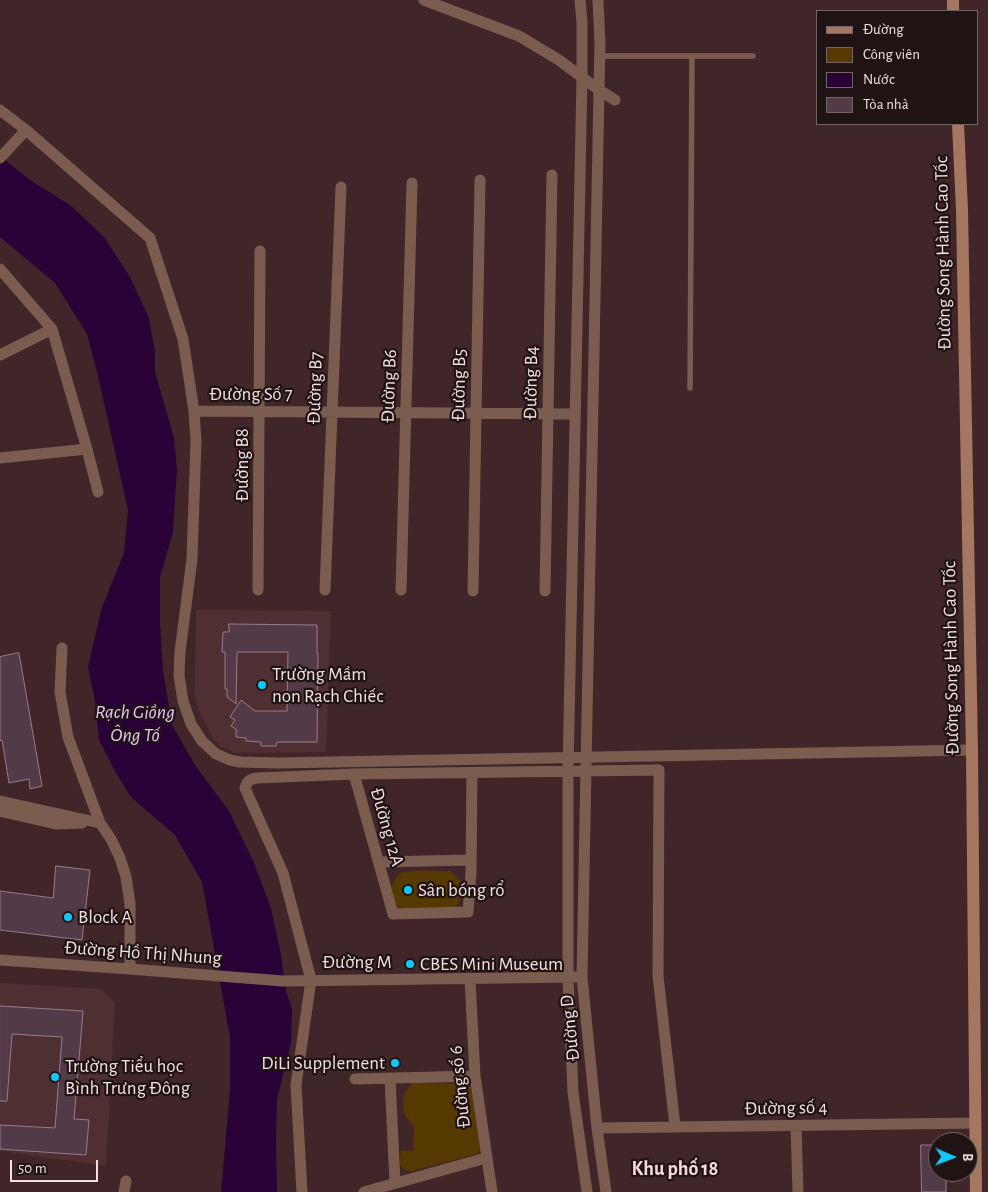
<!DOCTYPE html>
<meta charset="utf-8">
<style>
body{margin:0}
#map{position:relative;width:988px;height:1192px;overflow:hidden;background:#402628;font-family:"Alegreya Sans",sans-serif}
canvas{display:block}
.legend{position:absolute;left:816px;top:10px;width:162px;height:115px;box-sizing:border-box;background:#1f1314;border:1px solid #736566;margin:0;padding:6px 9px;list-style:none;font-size:15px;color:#f2e0e0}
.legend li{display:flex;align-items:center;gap:10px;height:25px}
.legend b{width:25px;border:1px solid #736566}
.north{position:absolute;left:928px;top:1132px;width:50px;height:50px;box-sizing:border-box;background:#1f1314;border:1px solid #736566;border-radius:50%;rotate:91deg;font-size:14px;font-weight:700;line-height:20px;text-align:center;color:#f2e0e0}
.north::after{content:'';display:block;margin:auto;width:18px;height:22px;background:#0ecafa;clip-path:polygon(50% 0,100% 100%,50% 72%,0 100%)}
.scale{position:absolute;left:10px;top:1160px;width:88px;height:22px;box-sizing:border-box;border:2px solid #f2e0e0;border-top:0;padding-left:6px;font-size:15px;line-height:18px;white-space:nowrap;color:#f2e0e0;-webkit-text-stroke:4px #1f1314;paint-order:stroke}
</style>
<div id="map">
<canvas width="988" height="1192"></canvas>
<ul class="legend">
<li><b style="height:6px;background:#a67760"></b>Đường</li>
<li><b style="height:14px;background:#563900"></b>Công viên</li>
<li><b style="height:14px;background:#290237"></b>Nước</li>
<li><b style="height:14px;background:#523a47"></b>Tòa nhà</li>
</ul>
<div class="north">B</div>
<div class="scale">50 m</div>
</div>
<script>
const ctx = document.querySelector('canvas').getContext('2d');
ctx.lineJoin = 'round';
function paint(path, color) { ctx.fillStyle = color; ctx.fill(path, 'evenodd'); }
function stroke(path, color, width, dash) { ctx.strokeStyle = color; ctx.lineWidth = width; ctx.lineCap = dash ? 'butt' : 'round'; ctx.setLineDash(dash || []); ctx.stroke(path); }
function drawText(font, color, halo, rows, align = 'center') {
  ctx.font = font + ' "Alegreya Sans",sans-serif'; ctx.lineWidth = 4.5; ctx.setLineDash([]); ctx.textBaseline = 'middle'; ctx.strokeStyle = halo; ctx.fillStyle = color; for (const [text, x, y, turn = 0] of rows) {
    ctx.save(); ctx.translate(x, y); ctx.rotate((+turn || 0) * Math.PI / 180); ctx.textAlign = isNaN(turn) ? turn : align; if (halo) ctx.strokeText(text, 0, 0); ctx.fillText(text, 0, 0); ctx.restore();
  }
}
paint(new Path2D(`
 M196 610 331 611 326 752 235 753 221 747 214 740 198 709 195 694Z
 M0 983 102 989 115 1003 106 1166 0 1151Z`), '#4f3032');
paint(new Path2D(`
 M450 871C464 880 467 895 455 907L402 910C395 905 391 900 392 891 392 883 396 875 403 872 411 870 440 871 450 871Z
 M411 1083H464L469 1085 471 1088 480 1150 477 1154 412 1171C397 1171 400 1161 401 1150L413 1151 414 1126 406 1117 404 1112 403 1096Z`), '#563900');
paint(new Path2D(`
 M0 156 30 180 70 205 104 237 130 277 149 318 155 352V372L174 438 177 469 173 532 160 577V623L163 671 172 725 195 765 229 811 254 863 271 908 281 955 286 991 292 1009 291 1043 277 1099 276 1141 277 1192H221L230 1091V1037L202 882 175 835 131 797 116 773 99 740 95 701 88 667 102 607 124 553 128 510 98 376 87 334 55 283 0 237Z`), '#290237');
const building = new Path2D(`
 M229 624 317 625V653H318L317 742H277L276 746H261V742L246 741V738L236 737V729L231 726 235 720 230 717 241 700 255 711H287L288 652H237L236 704 227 697V689H225V652H222L223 632H229Z
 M19 653 42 786 30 789 29 779 9 783 2 740 0 741V657Z
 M56 866 90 870 82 940 0 930V891L53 898Z
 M0 1006 83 1011 74 1119 89 1120 86 1155 0 1149V1125L55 1128 62 1037 12 1034 7 1101H0Z
 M921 1145H938V1172H946V1192H922Z`);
paint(building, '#523a47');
stroke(building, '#977c8b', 1);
stroke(new Path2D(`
 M600 56H753
 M690 388 692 56`), '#7b5d4f', 5.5);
stroke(new Path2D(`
 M424 0 519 36 559 60 599 90 615 100
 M580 0 582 22V77L568 771V977L573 1092 587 1192
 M598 0 600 43 599 90 582 977 597 1128 606 1192
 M0 110 26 130 150 238 183 339 194 411 196 441 192 559 180 652 179 675 183 701 191 724 202 741 216 754 230 760 240 762 278 763 972 750
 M0 158 26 130
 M0 269 52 329 87 449 98 492
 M0 355 52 329
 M194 411 575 414
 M0 458 87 449
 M258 590 260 251
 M325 590 341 187
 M401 590 412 183
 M473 591 480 180
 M545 591 552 175
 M62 648 60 692 68 737 100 823 111 839 120 858 126 877 130 904V969
 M354 774 393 914 468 912 471 873 472 773
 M0 801 100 823
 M0 811 56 824 82 823
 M379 862 471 860
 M0 960 130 969 283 981 575 977
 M470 979 475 1076 492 1192
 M390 1078 395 1183
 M355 1079 475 1076
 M796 1126 798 1192
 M597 1128 976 1123
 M124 1192 126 1181
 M302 1192 296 1085 311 980 283 873 245 788C247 781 250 779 257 778L354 774 659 770 658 976 675 1126
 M364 1192 486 1158`), '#7b5d4f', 11);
stroke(new Path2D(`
 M953 0V11
 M958 124 962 210 972 750 976 1192`), '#a67760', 12);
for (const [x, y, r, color] of [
 [262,685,5,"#0ecafa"],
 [408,890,5,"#0ecafa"],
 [68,917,5,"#0ecafa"],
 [410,964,5,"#0ecafa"],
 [395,1063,5,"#0ecafa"],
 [55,1077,5,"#0ecafa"]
]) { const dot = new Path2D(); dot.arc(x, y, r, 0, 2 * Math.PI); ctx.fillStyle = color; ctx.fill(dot); stroke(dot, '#1f1314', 2); }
drawText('19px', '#f2e0e0', '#1f1314', [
 ["Đường Song Hành Cao Tốc",943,253,-91],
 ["Đường B4",531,383,-89],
 ["Đường B5",459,385,-89],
 ["Đường B6",389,386,-88],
 ["Đường B7",315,388,-88],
 ["Đường Số 7",251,394],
 ["Đường B8",242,465,-90],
 ["Đường Song Hành Cao Tốc",951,658,-91],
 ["Đường 12A",387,827,74],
 ["Đường Hồ Thị Nhung",143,953,4],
 ["Đường M",357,962],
 ["Đường D",570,1028,-96],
 ["Đường số 6",460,1087,-96],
 ["Đường số 4",786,1108,-1]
]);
drawText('19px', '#f2e0e0', '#1f1314', [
 ["Trường Mầm",272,674],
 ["non Rạch Chiếc",272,696],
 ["Sân bóng rổ",418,890],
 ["Block A",78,917],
 ["CBES Mini Museum",420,964],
 ["DiLi Supplement",385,1063,"right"],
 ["Trường Tiểu học",65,1066],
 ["Bình Trưng Đông",65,1088]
], 'left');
drawText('italic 20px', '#e5c3f5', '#1f1314', [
 ["Rạch Giồng",135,712],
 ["Ông Tố",135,735]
]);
drawText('bold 20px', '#fad7d8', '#1f1314', [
 ["Khu phố 18",675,1169]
]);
</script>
